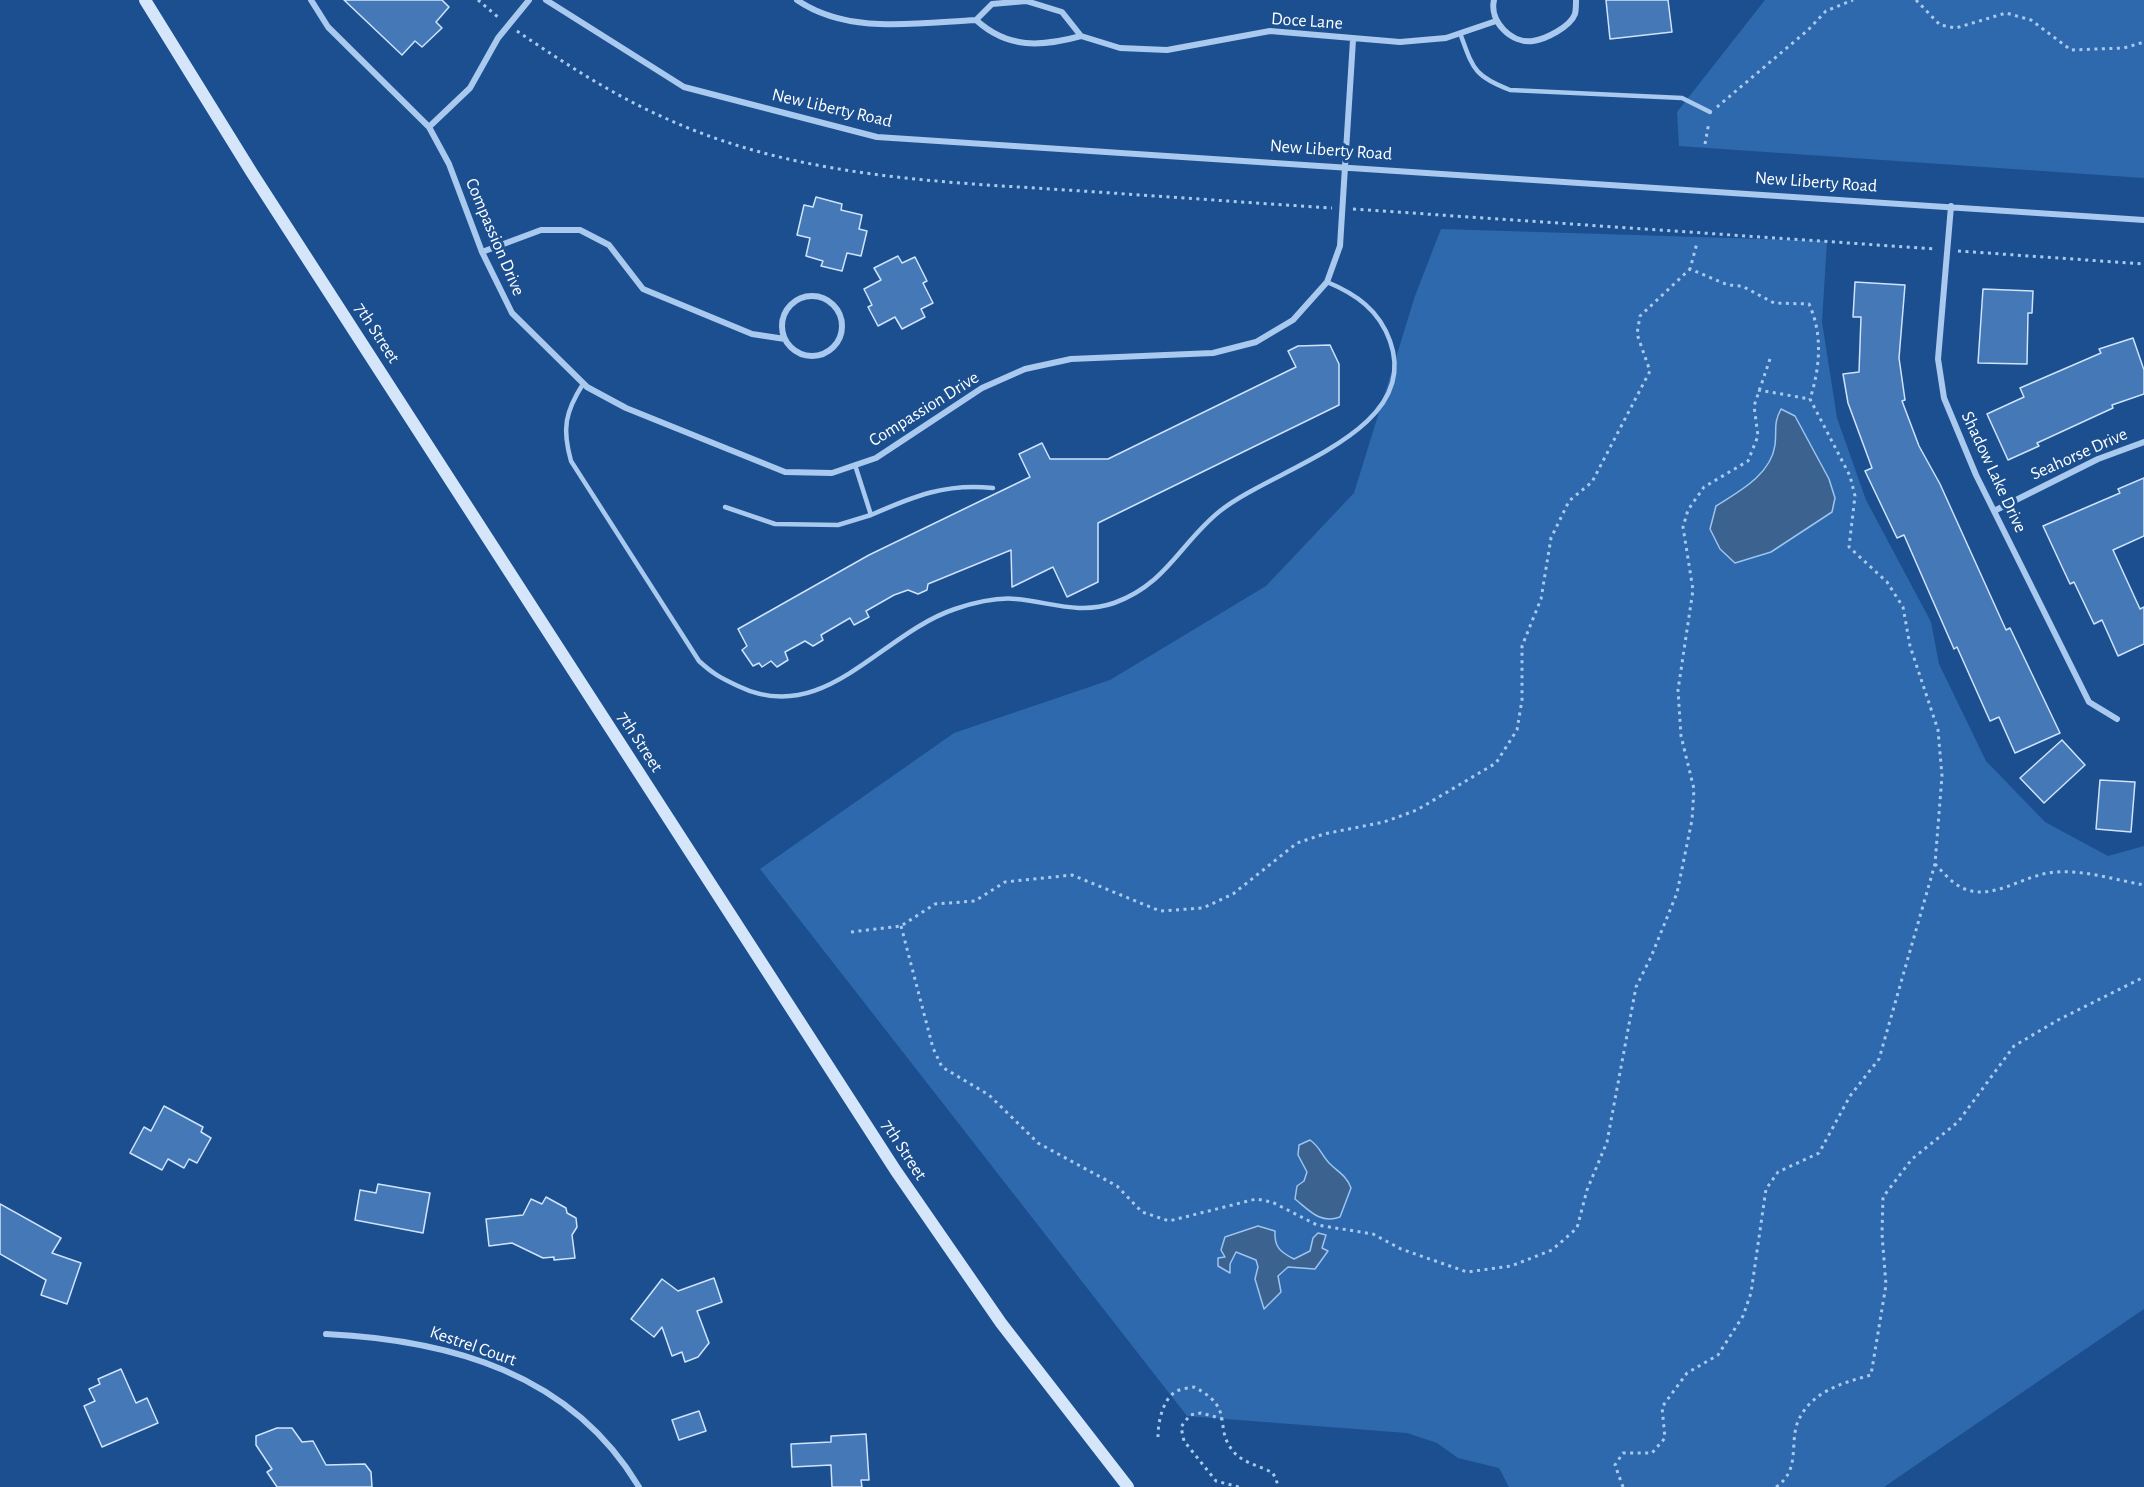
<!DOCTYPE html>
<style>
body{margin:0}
canvas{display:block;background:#1b4f8f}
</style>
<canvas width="2144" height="1487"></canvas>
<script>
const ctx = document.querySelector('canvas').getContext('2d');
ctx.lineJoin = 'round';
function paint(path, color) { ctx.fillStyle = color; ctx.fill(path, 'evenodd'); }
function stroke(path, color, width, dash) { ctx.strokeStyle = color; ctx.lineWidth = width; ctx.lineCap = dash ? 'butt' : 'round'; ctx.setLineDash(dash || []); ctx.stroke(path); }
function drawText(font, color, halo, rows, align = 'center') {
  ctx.font = font + ' "Alegreya Sans",sans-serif'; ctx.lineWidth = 6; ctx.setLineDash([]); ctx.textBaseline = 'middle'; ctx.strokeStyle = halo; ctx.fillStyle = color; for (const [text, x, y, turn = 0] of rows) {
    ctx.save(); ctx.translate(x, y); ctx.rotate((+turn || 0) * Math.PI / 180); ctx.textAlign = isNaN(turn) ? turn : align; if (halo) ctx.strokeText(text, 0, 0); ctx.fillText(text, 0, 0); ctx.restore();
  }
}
paint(new Path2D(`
 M1765 0H2144V178L1679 146 1677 112Z
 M1441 229 1827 241 1822 322 1837 418 1866 500 1931 622 1939 664 1986 761 2045 822 2108 856 2144 846V1309L1884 1487H1509L1499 1468 1458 1458 1437 1443 1407 1433 1187 1416 760 869 954 733 1110 680 1266 586 1354 493 1415 296Z`), '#2e69ad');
const water = new Path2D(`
 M1781 409 1795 416 1829 479 1835 498 1832 512 1771 552 1735 563 1720 549 1710 529 1716 506C1738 492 1771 475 1775 445 1777 429 1773 424 1781 409Z
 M1310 1140C1320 1147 1321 1154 1329 1163 1338 1172 1347 1176 1351 1188L1340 1217C1320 1224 1310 1211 1295 1199L1297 1186 1304 1181 1307 1172 1298 1155 1299 1145Z
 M1258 1226 1275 1231C1274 1247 1280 1252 1294 1259L1310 1251 1313 1238 1318 1233 1326 1235 1322 1248 1328 1251 1315 1269 1288 1267 1278 1276 1281 1292 1264 1309 1255 1279 1258 1267 1256 1260 1236 1252 1230 1264V1273L1218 1266V1258L1225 1257 1221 1250 1225 1237Z`);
paint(water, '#3c6290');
stroke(water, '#9cc4f0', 1.5);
const building = new Path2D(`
 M344 0H442L449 7 436 22 442 28 422 47 415 41 402 55Z
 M1606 0H1668L1672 32 1610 39Z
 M816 197 842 204 841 210 862 215 859 229 867 231 861 256 847 253 842 271 821 266 823 261 806 256 810 238 797 235 804 205 813 207Z
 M898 256 902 263 915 257 927 281 923 283 933 303 921 309 925 317 902 329 895 317 878 326 868 307 872 305 864 289 881 280 874 268Z
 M1855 282 1905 285 1899 358 1905 400 1902 401 1919 446 1940 484 2006 630 2010 628 2060 733 2015 753 1999 717 1990 721 1957 647 1954 649 1904 535 1897 538 1865 471 1872 468 1848 403 1843 374 1859 372 1861 317H1853Z
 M1983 289 2033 291 2032 313H2028L2027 364 1978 363Z
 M2133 338 2144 370V394L2112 405 2113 408 2037 443 2039 446 2008 460 1987 414 2024 397 2020 388 2101 353 2099 349Z
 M1330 345 1339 364V405L1098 523V582L1067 597 1053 567 1012 587 1011 550 928 584 927 590 918 594 908 590 894 595 866 611 869 617 854 625 850 618 821 635 823 640 813 646 805 641 785 652 788 660 777 667 771 661 762 667 759 663 753 666 742 650 747 646 738 629 869 555 1030 477 1019 454 1042 443 1050 459H1108L1296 367 1288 351 1298 346Z
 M2144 478V536L2113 550 2140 609 2144 607V644L2118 656 2102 620 2094 624 2074 582 2070 584 2043 526 2120 493 2118 489Z
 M2062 740 2085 765 2044 803 2020 778Z
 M2100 780 2135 782 2131 832 2096 829Z
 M164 1106 203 1127 201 1132 211 1138 197 1163 189 1159 184 1168 168 1159 162 1170 130 1153 144 1127 151 1131Z
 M378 1184 430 1193 423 1233 355 1220 360 1190 376 1193Z
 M546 1197 566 1208 567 1213 576 1218 577 1227 572 1235 575 1258 554 1260V1257L543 1258 512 1243 489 1246 486 1219 523 1215 531 1199 542 1204Z
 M0 1204 61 1238 52 1253 81 1263 67 1304 41 1295 46 1280 0 1254Z
 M714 1278 722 1302 697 1311 709 1343 698 1357 685 1362 682 1352 672 1356 662 1327 654 1337 631 1319 662 1279 678 1291Z
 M121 1369 136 1403 147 1398 158 1423 102 1447 84 1406 95 1401 89 1389 100 1384 98 1379Z
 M699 1411 706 1431 679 1440 672 1420Z
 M277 1428H292L302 1442 313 1441 326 1465 365 1464 371 1472 372 1487H277L267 1472 272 1469 256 1445V1436Z
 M866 1434 869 1480H861L862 1487H832L831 1465 792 1467 791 1444 831 1442V1436Z`);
paint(building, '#4478b7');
stroke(building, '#cfe3fa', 1.5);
stroke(new Path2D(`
 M478 0 499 18
 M1916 0 1940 25 1956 28 2006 13 2031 20 2071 50 2124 48 2144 42
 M517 31C564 63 613 95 665 118 787 174 920 181 1051 189 1145 195 1238 202 1332 208
 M1717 107 1808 30 1826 11 1853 0
 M1705 144 1709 122
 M1353 209 1936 249
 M1958 251 2144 264
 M1758 390 1810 399
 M1935 864C1942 871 1950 881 1959 886 1990 905 2024 873 2057 872 2085 870 2116 880 2144 885
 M901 926 933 1048 942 1067 989 1095 1038 1143 1117 1186 1142 1212 1169 1221 1256 1199 1272 1202 1317 1225 1373 1234 1401 1249 1467 1272 1511 1266 1552 1250 1577 1228 1587 1190 1607 1142 1636 987 1651 957 1677 893 1692 820 1694 789 1681 736 1678 690 1693 590 1683 527 1688 510 1704 487 1748 461 1758 436 1754 406 1771 356
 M851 932 901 926 935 904 975 901 1005 882 1072 875 1160 911 1203 908 1233 894 1297 843 1324 834 1384 822 1417 810 1496 763 1517 730 1522 700V646L1541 599 1551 538 1569 501 1592 482 1650 371 1637 334 1640 316 1690 269
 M1223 1419 1201 1413 1190 1415 1181 1427 1184 1441 1216 1481 1239 1487
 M1158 1437C1158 1423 1162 1401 1175 1392 1179 1389 1189 1388 1194 1387 1236 1408 1213 1427 1233 1451 1242 1463 1261 1466 1273 1473L1279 1487
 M1623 1487 1615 1465 1623 1453H1652L1665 1438 1662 1407 1687 1373 1718 1355 1743 1316 1751 1293 1766 1189 1778 1172 1819 1153 1850 1096 1879 1059 1935 864 1942 776 1938 730 1910 646 1903 607 1887 582 1849 547 1855 496 1850 476 1810 399C1820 368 1823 334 1809 304L1774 303 1742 286 1728 285 1690 269 1697 243
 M1776 1487C1800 1471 1790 1445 1797 1424 1809 1392 1842 1383 1871 1375L1886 1285 1882 1234 1883 1197 1912 1159 1958 1122 2014 1046 2058 1020 2144 977`), '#a9c9ee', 3, [3, 4.5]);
stroke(new Path2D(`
 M1460 33C1473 68 1473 76 1510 90L1682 98 1710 112
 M583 384C565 412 562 429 571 461L699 661C713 674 721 678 738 686 824 728 880 634 955 609 973 603 996 597 1016 599 1050 602 1079 615 1114 603 1167 584 1180 543 1220 511 1273 468 1423 432 1390 341 1379 310 1356 294 1327 282
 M725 507 775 524 838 525 871 515 855 465
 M871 515C914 496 946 483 993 488`), '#a9c9ee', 4.5);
stroke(new Path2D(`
 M311 0 328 27 429 127 449 164 482 252 512 313 587 387 626 408 785 472 832 473 876 458 982 388 1025 369 1071 359 1213 353 1256 342 1293 320 1327 282 1340 246 1353 40
 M546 0 684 87 877 137 2144 220
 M797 0C848 35 917 23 976 20L992 4 1026 1 1062 12 1081 36C1041 47 1008 49 976 20
 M1494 0C1489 21 1511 44 1533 41 1546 39 1570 27 1575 14 1576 10 1576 4 1576 0
 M1081 36 1120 48 1167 50 1270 31 1400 42 1446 38 1496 21
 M429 127 470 88 498 38 529 0
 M1951 206 1938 359 1944 398 1976 475 2089 702 2117 719
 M482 252 541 230H580L609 245 643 289 752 334 785 339
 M782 326a30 30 0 1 1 60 0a30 30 0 1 1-60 0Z
 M1994 511 2098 459 2144 442
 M326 1334C450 1340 571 1373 639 1487`), '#a9c9ee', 6);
stroke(new Path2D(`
 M145 0 252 173 896 1171 1001 1323 1128 1487`), '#d6e6fa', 12);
drawText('18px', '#fff', '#1b4f8f', [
 ["Doce Lane",1307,21,4],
 ["New Liberty Road",832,108,13],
 ["New Liberty Road",1331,150,4],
 ["New Liberty Road",1816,182,4],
 ["Compassion Drive",495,237,67],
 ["7th Street",377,333,57],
 ["Compassion Drive",924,409,-32],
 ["Seahorse Drive",2079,454,-24],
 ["Shadow Lake Drive",1994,472,65],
 ["7th Street",640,742,57],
 ["7th Street",904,1150,57],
 ["Kestrel Court",473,1346,19]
]);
</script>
